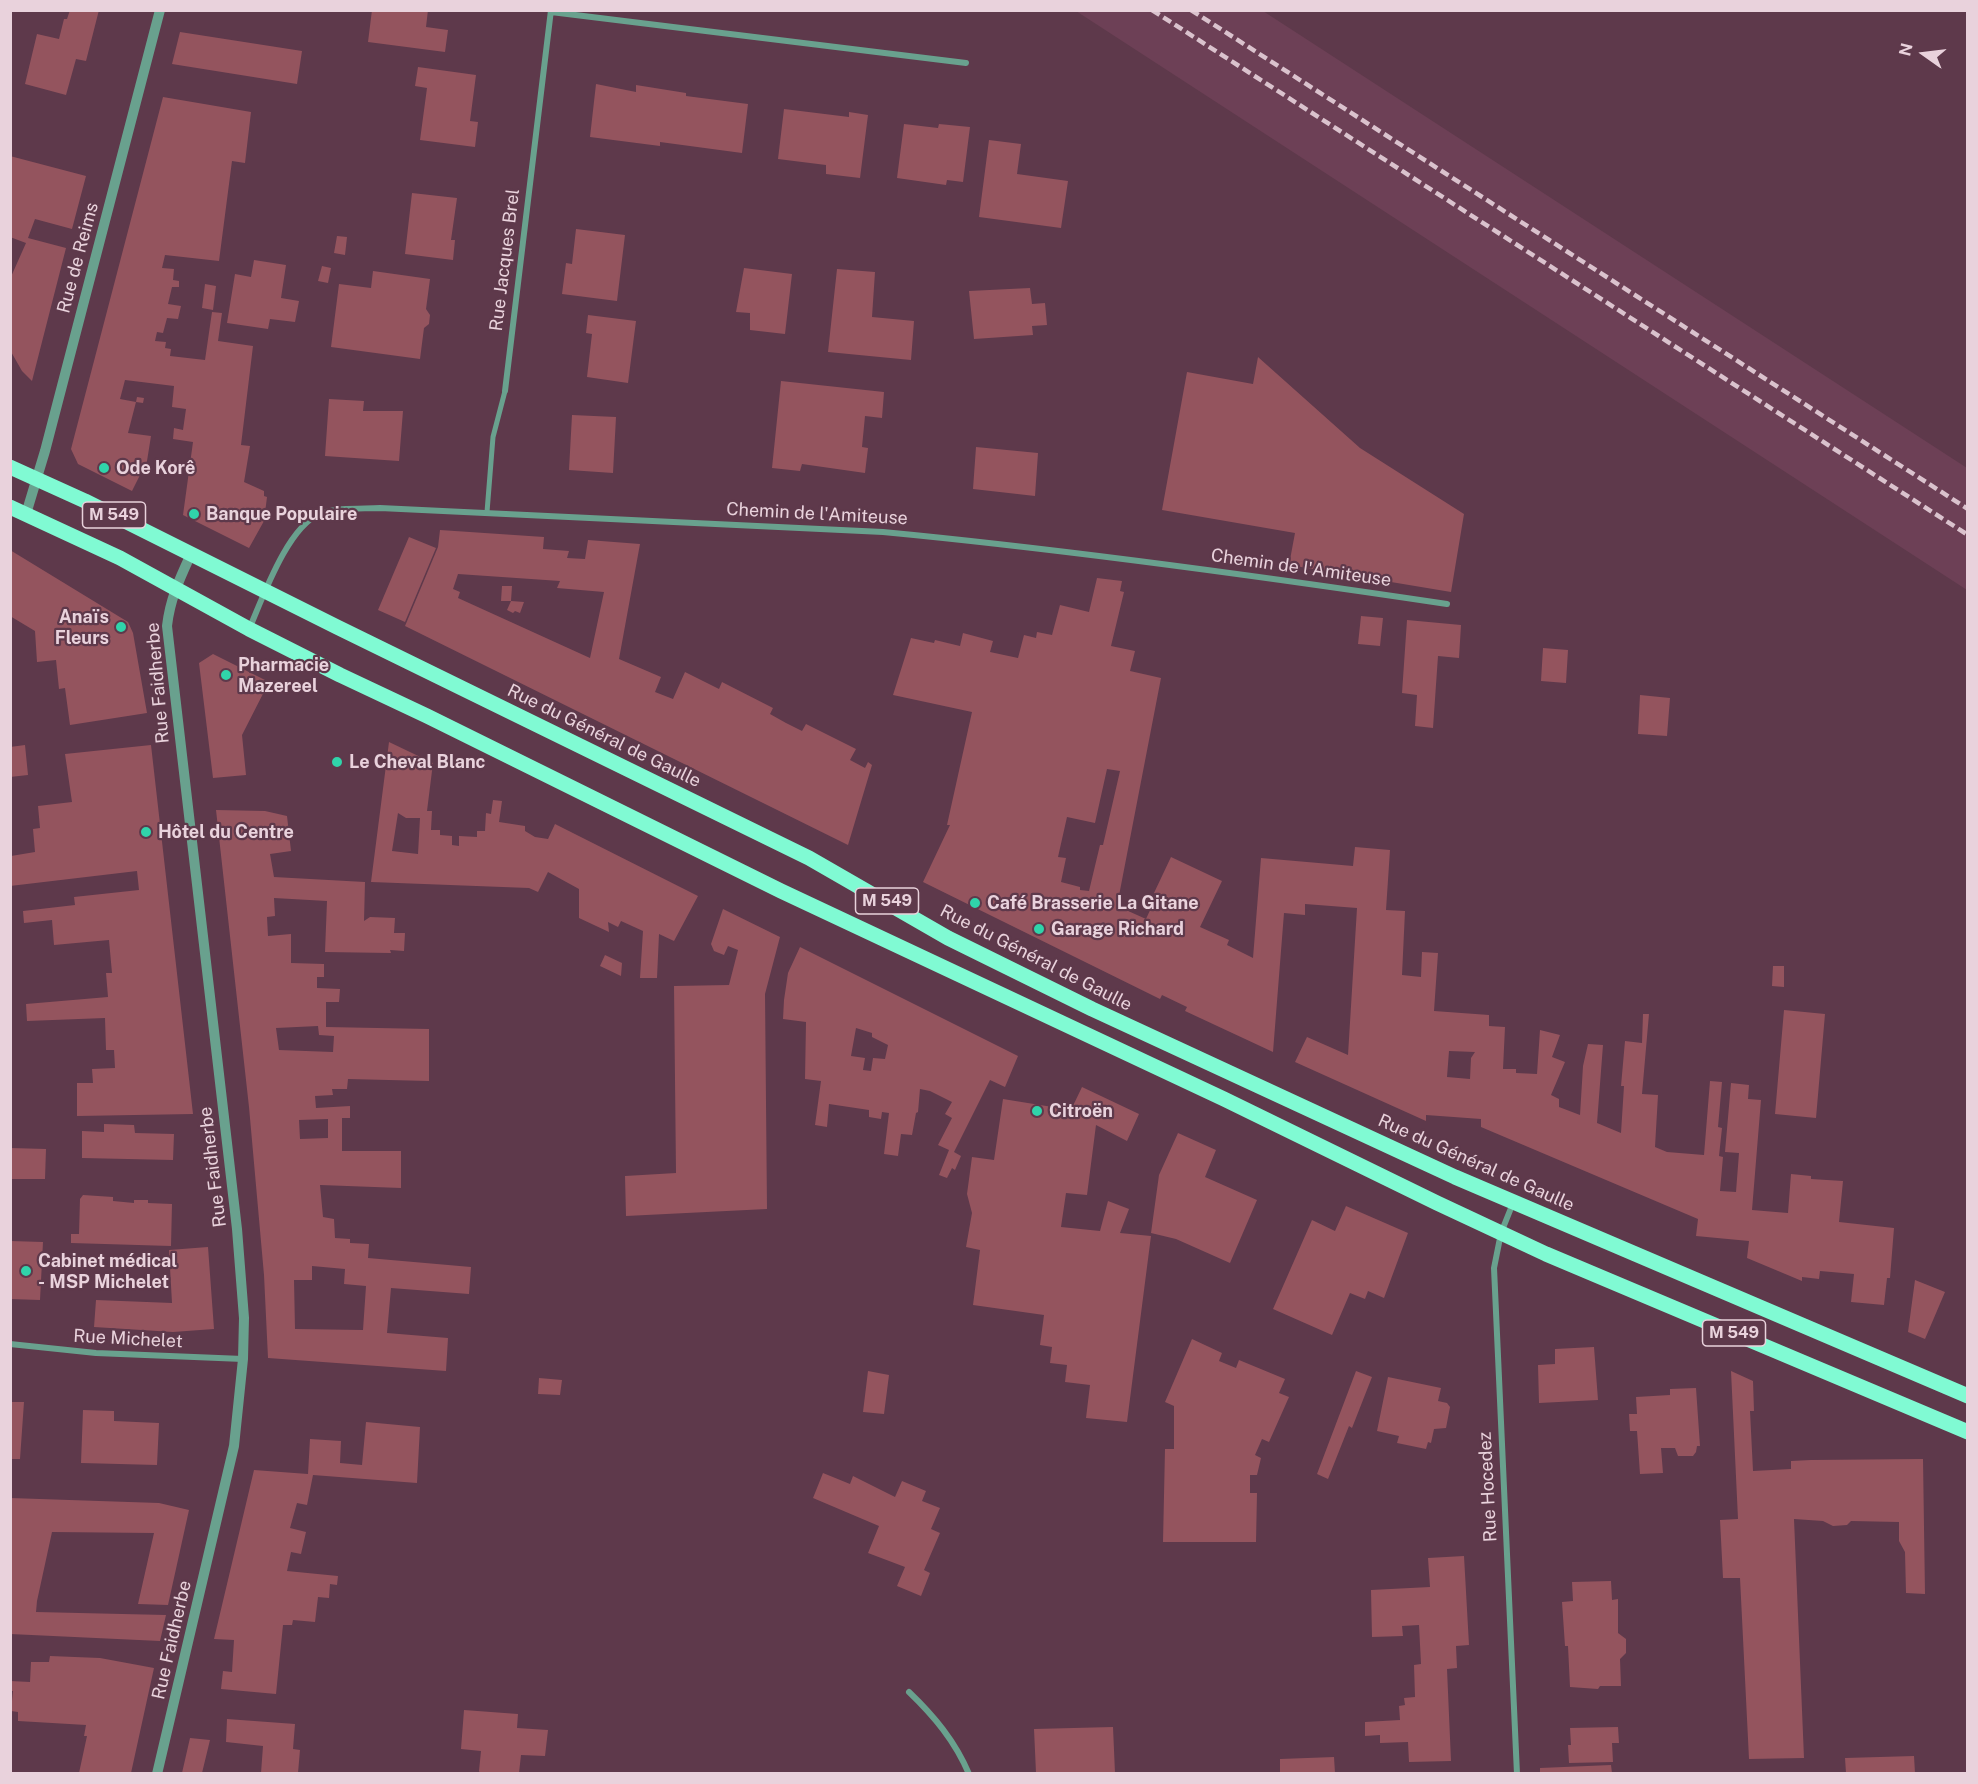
<!DOCTYPE html>
<meta charset="utf-8">
<style>
body{margin:0}
#map{position:relative;width:1978px;height:1784px;overflow:hidden;background:#5e394b;font-family:"Public Sans",sans-serif}
canvas{display:block}
.frame{position:absolute;inset:0;border:12px solid #e9d2dc;pointer-events:none}
.north{position:absolute;left:1894px;top:24px;width:60px;height:60px;-webkit-text-stroke:4px #5e394b;paint-order:stroke;rotate:284deg;font-size:16px;font-weight:700;line-height:24px;text-align:center;color:#e9d2dc}
.north::after{content:'';display:block;margin:auto;width:21px;height:27px;background:#e9d2dc;clip-path:polygon(50% 0,100% 100%,50% 72%,0 100%)}
</style>
<div id="map">
<canvas width="1978" height="1784"></canvas>
<div class="frame"></div>
<div class="north">N</div>
</div>
<script>
const ctx = document.querySelector('canvas').getContext('2d');
ctx.lineJoin = 'round';
function paint(path, color) { ctx.fillStyle = color; ctx.fill(path, 'evenodd'); }
function stroke(path, color, width, dash) { ctx.strokeStyle = color; ctx.lineWidth = width; ctx.lineCap = dash ? 'butt' : 'round'; ctx.setLineDash(dash || []); ctx.stroke(path); }
function drawText(font, color, halo, rows, align = 'center') {
  ctx.font = font + ' "Public Sans",sans-serif'; ctx.lineWidth = 4.5; ctx.setLineDash([]); ctx.textBaseline = 'middle'; ctx.strokeStyle = halo; ctx.fillStyle = color; for (const [text, x, y, turn = 0] of rows) {
    ctx.save(); ctx.translate(x, y); ctx.rotate((+turn || 0) * Math.PI / 180); ctx.textAlign = isNaN(turn) ? turn : align; if (halo) ctx.strokeText(text, 0, 0); ctx.fillText(text, 0, 0); ctx.restore();
  }
}
paint(new Path2D(`
 M1076 11H1263L1967 468V590Z`), '#6d4056');
paint(new Path2D(`
 M70 10H99L86 61 76 59 66 95 25 84 37 34 59 39 64 19H67Z
 M372 10H428L426 27 448 30 445 52 368 42Z
 M180 32 302 51 297 84 172 64Z
 M418 67 476 75 470 121 478 122 475 147 420 140 427 88 415 86Z
 M596 84 636 92V85L686 93V96L748 104 742 153 660 142V146L590 137Z
 M163 97 251 112 245 163 232 161 219 261 165 255 162 268 174 269 173 280 179 281V287H172L168 304 181 306 178 319 167 318 163 333 157 332 155 341 166 342 165 348 171 349 170 356 205 360 212 312 222 313 218 341 253 346 241 445 250 446 244 482 264 491V496L267 497 264 521 249 548 183 515 193 442 173 439 174 428 183 430 186 409 172 407 174 386 125 380 120 399 136 402 137 397 144 398 143 403 136 402 128 433 151 436 147 461 132 491 78 464 71 449Z
 M784 109 849 117V112L868 115 860 178 826 174V165L778 159Z
 M904 124 938 128 939 124 970 127 963 182 947 180 946 185 897 178Z
 M989 140 1021 144 1017 174 1068 181 1061 228 979 217Z
 M10 156 86 176 72 229 35 219 28 238 66 248 32 381 22 371 10 350V279L26 243 10 237Z
 M412 193 457 198 451 240H455L453 260 405 254Z
 M576 229 625 235 617 301 562 294 566 263 572 264Z
 M337 236 347 237 345 255 334 253Z
 M254 260 286 265 281 298 299 301 295 322 270 319 268 329 227 323 235 274 251 277Z
 M322 266 331 268 328 283 318 281Z
 M744 268 792 274 785 334 750 330V313L736 312Z
 M837 269 875 272 872 317 914 321 911 360 828 352Z
 M373 271 430 279 426 309 430 315 429 324 424 328 420 359 331 347 339 284 371 288Z
 M205 284 216 286 213 310 202 308Z
 M1030 288 1032 304 1045 303 1047 325 1032 326 1033 335 974 339 969 291Z
 M588 315 636 321 628 383 587 377 592 334 586 333Z
 M1258 357 1360 448 1464 514 1451 592 1289 565 1295 533 1162 510 1187 372 1253 384Z
 M781 381 884 392 882 418 865 416 862 447 868 448 865 473 802 464 800 471 772 468Z
 M329 399 364 401 363 411H403L399 461 325 456Z
 M572 415 616 417 613 473 569 470Z
 M976 447 1038 453 1035 496 973 489Z
 M440 530 544 537 543 549 569 551 567 558 585 559 588 540 640 544 619 659 661 677 655 692 673 699 685 672 719 689 722 682 773 708 770 714 786 723 802 731 806 724 856 749 850 760 865 768 868 762 872 765 848 845 405 626 438 547ZM458 574 560 581 557 588 604 592 590 658 458 598 460 592 453 589Z
 M409 537 436 548 405 622 378 610Z
 M10 550 128 622 133 633 147 713 70 725 65 688 59 689 56 660 37 662 35 631 10 616Z
 M1097 578 1122 581 1120 591 1124 592 1111 646 1135 651 1130 671 1161 678 1117 906 1146 919 1157 895 1154 893 1171 857 1222 881 1200 927 1229 940 1227 945 1253 958 1261 858 1353 866 1355 847 1390 850 1386 910 1405 911 1402 975 1421 977 1422 952 1438 953 1434 1011 1489 1015V1026L1505 1027 1503 1069H1516V1073L1537 1074 1540 1030 1560 1035 1552 1057 1565 1062 1551 1095 1559 1099V1107L1580 1115 1583 1066 1588 1044 1603 1045 1597 1123 1621 1133 1624 1086H1621L1625 1041 1642 1043 1643 1014H1649L1642 1094 1658 1095 1655 1147 1667 1152 1704 1155 1710 1081 1722 1082 1718 1127 1722 1128 1719 1156 1723 1157 1720 1191 1736 1192 1739 1153 1725 1152 1731 1083 1749 1085 1748 1099 1761 1100 1752 1210 1788 1213 1791 1174 1811 1176V1179L1843 1181 1839 1222 1894 1228 1890 1278H1887L1884 1305 1851 1302 1854 1274 1820 1271 1819 1279 1802 1277V1281L1747 1258 1749 1241 1696 1236 1698 1219 1481 1127V1119L1426 1115V1121L1295 1062 1307 1037 1348 1055 1357 908 1305 904V915L1284 913 1273 1052 1185 1011 1187 1007 1162 995 1160 999 923 882 950 825H947L972 712 893 695 911 638 934 643 935 640 960 646 963 633 993 641 990 652 1018 658 1024 635 1036 638 1037 632 1052 635 1060 605 1089 612ZM1107 769 1120 771 1103 845H1100L1089 891 1080 890V887L1061 882 1066 858 1058 857 1067 817 1095 823ZM1449 1051 1475 1052 1471 1058 1470 1079 1447 1077Z
 M502 586H512L511 601H501Z
 M511 601 524 602 520 613 515 611 513 613 507 610Z
 M1361 616 1383 618 1380 646 1358 644Z
 M1407 620 1461 625 1459 658 1438 656 1433 728 1415 726 1417 695 1402 693Z
 M1543 648 1568 650 1566 683 1541 681Z
 M213 654 269 682 242 735 246 775 213 778 199 663Z
 M1640 695 1670 698 1667 736 1638 734Z
 M389 742 433 763 427 811H432L431 830H440V835L452 836V845L459 846V836L477 837V831H485L486 813 491 814 493 800 502 801 499 822 525 826V831L535 837 548 839 555 824 698 896 674 941 659 934 657 978H640L643 931 621 921 618 927 608 922 609 932 579 918V889L548 872 538 892 529 888 371 882ZM398 813 406 818H420L418 854 392 851Z
 M25 745 28 775 10 777V747Z
 M151 745 193 1114 77 1116V1083H93L92 1069 115 1068 114 1050H106L105 1018 27 1021 26 1004 108 997 106 973H112L109 940 54 945 52 920 24 923 23 911 75 905 74 897 139 890 137 871 10 886 11 856 35 852 33 829 40 828 38 806 72 802 65 754Z
 M216 810 265 811 287 816 291 851 270 854 274 877 365 882 364 921 370 917 395 918 394 933H405L404 951 390 950 391 953 325 952 327 901 274 898 275 916 267 917 268 936 291 934V963L324 964V977H317V988L340 989 339 1002H326V1027L429 1029V1081L348 1079 347 1089H332L333 1095 315 1096 316 1108 350 1106V1118H342V1151H401V1188L320 1185 323 1217 334 1219 335 1238 350 1239V1243L369 1244 368 1258 471 1267 469 1294 391 1288 387 1333 448 1338 446 1371 268 1358 264 1275 249 1107ZM318 1026 319 1035 334 1036 333 1052 279 1050 276 1028ZM328 1119V1138L300 1139 299 1120ZM312 1266 345 1269 344 1284 366 1286 363 1330 295 1329 294 1280H312Z
 M723 909 780 937 765 994 767 1209 626 1216 625 1176 676 1173 674 986 729 985 738 950 728 946 724 955 714 951 711 944Z
 M800 947 1018 1056 1005 1087 990 1080 954 1152 961 1156 955 1170 952 1168 947 1178 939 1175 949 1150 938 1145 952 1118 945 1114 952 1102 930 1091 920 1089 918 1112 916 1113 912 1135 901 1134 898 1156 884 1154 889 1113 882 1112 881 1119 869 1117V1110L829 1104 827 1127 815 1125 821 1081 805 1079 806 1022 783 1019 784 1000 788 973ZM856 1028 872 1033V1037L888 1045 885 1059 873 1058 871 1071 863 1070 865 1058 851 1056Z
 M605 955 622 963 621 976 600 966Z
 M1773 966H1784V987L1772 986Z
 M1784 1010 1825 1014 1816 1118 1775 1114Z
 M1082 1087 1139 1114 1127 1141 1096 1125 1087 1195 1066 1193 1061 1227 1100 1231 1108 1201 1129 1209 1120 1233 1151 1236 1127 1422 1086 1418 1090 1385 1065 1382 1067 1365 1050 1363 1052 1347 1040 1345 1044 1315 973 1305 980 1250 966 1247 972 1213 967 1194 972 1157 994 1160 1003 1099 1071 1110Z
 M104 1124 134 1125 135 1133 174 1134 173 1160 82 1158V1131L104 1132Z
 M1178 1133 1216 1150 1205 1177 1257 1200 1230 1263 1176 1239 1151 1233 1159 1175Z
 M10 1148 46 1149 45 1179H10Z
 M83 1195 113 1197V1201L134 1203V1200H148V1203L172 1204 171 1246 71 1243V1234H79L80 1199Z
 M1346 1206 1408 1233 1384 1298 1368 1291 1365 1299 1350 1293 1332 1335 1273 1309 1312 1220 1335 1231Z
 M10 1241 43 1242 40 1300 10 1299Z
 M208 1247 214 1329 173 1332 94 1327 96 1300 172 1303 169 1250Z
 M1915 1280 1945 1292 1925 1339 1908 1332Z
 M1192 1339 1222 1353 1219 1361 1236 1368 1239 1360 1285 1379 1279 1393 1289 1397 1269 1442 1262 1439 1255 1455 1261 1458 1257 1475H1250V1493H1257L1256 1542H1163L1165 1449H1174V1406L1165 1402Z
 M1594 1347 1598 1400 1539 1403 1538 1365 1555 1364V1349Z
 M868 1371 889 1375 884 1414 863 1412Z
 M1356 1371 1372 1377 1352 1428 1349 1426 1328 1479 1317 1474Z
 M1731 1371 1753 1381 1754 1411H1750L1753 1471 1791 1469V1461L1811 1460 1923 1459 1925 1594 1906 1593 1905 1552 1899 1541V1522L1851 1521 1847 1525 1833 1526 1823 1521 1794 1519 1804 1758 1749 1759 1740 1578H1723L1720 1520 1738 1519Z
 M1388 1377 1441 1388 1438 1401 1447 1403 1450 1407 1446 1428 1434 1429 1431 1443 1428 1442 1426 1449 1397 1443 1399 1436 1377 1431Z
 M539 1378 562 1380 560 1395 538 1394Z
 M1696 1388 1700 1446H1697L1696 1452 1693 1456H1678L1675 1448H1661L1663 1473 1640 1474 1637 1431H1630L1629 1414H1637L1636 1397 1670 1395V1389Z
 M10 1402H24L20 1459H10Z
 M83 1410 114 1411V1421L159 1423 157 1465 81 1463Z
 M366 1422 420 1427 417 1483 313 1475 307 1505 297 1503 290 1528 306 1532 301 1554 291 1552 287 1571 338 1576 337 1585 330 1584 329 1598 318 1597 315 1622 293 1620 292 1625H283L276 1694 221 1689 223 1671 232 1672 234 1640 214 1639 254 1470 308 1474 310 1439 341 1441 340 1463 362 1465Z
 M823 1473 850 1484 853 1476 895 1497 902 1481 926 1491 922 1501 940 1508 931 1529 940 1533 924 1570 930 1573 921 1596 897 1586 905 1567 868 1553 879 1526 813 1498Z
 M10 1498 159 1503 189 1510 168 1605 138 1604 154 1533 52 1532 37 1601 36 1612 166 1615 160 1641 10 1634Z
 M1464 1556 1469 1645 1456 1646 1457 1668 1447 1669 1451 1761 1409 1762 1408 1742 1380 1743V1735L1365 1736V1722L1400 1720 1399 1706 1405 1705 1404 1698 1415 1697 1414 1665 1421 1664 1419 1625 1402 1626 1403 1636 1372 1637 1371 1590 1430 1587 1428 1558Z
 M1611 1581 1612 1600 1618 1599V1633L1626 1639V1653L1620 1659 1621 1686H1600L1598 1689 1570 1687 1568 1646H1565L1562 1602 1573 1601 1572 1582Z
 M50 1656 100 1658 154 1668 131 1773H79L87 1736H84L86 1725 18 1721V1712L11 1711 13 1691H10V1681L30 1682 31 1662H49Z
 M464 1710 518 1714 517 1728 548 1730 545 1756 521 1755 519 1773H480L479 1771 481 1751 461 1749Z
 M227 1719 295 1724 293 1749 300 1750 298 1773H261L263 1746 226 1742Z
 M1113 1727 1115 1773H1036L1034 1729Z
 M1618 1727 1619 1743H1612L1613 1762 1569 1763 1568 1745H1571L1570 1728Z
 M190 1738 210 1740 202 1773H182Z
 M1914 1756 1915 1773H1846L1845 1758Z
 M1334 1757 1335 1773H1280V1759Z
 M1611 1765 1612 1773H1540V1768Z`), '#94545e');
stroke(new Path2D(`
 M487 512 493 437 505 391`), '#69a18e', 5);
stroke(new Path2D(`
 M551 12 966 63
 M505 391 551 10
 M250 627C263 597 288 526 320 514 339 507 360 509 380 508L883 532C1072 550 1259 576 1447 604
 M1513 1203 1501 1233 1494 1268 1517 1774
 M10 1344 96 1353 243 1359
 M909 1692C934 1716 955 1741 969 1774`), '#69a18e', 6);
stroke(new Path2D(`
 M26 514 45 451 160 10
 M157 1774 234 1446 243 1359 244 1318 237 1229 167 626C170 599 180 578 191 554`), '#69a18e', 10);
stroke(new Path2D(`
 M10 467 85 501 337 627 809 858 948 938 1092 1009 1455 1177 1968 1396
 M10 507 120 558 249 629 340 675 427 716 781 891 1224 1099 1437 1203 1546 1254 1968 1432`), '#80fad3', 15);
stroke(new Path2D(`
 M1152 10 1968 535
 M1191 10 1968 509`), '#dac2cd', 4.5, [9, 4.5]);
for (const [x, y, r, color] of [
 [104,468,6,"#30d4aa"],
 [194,514,6,"#30d4aa"],
 [121,627,6,"#30d4aa"],
 [226,675,6,"#30d4aa"],
 [337,762,6,"#30d4aa"],
 [146,832,6,"#30d4aa"],
 [975,903,6,"#30d4aa"],
 [1039,929,6,"#30d4aa"],
 [1037,1111,6,"#30d4aa"],
 [26,1271,6,"#30d4aa"]
]) { const dot = new Path2D(); dot.arc(x, y, r, 0, 2 * Math.PI); ctx.fillStyle = color; ctx.fill(dot); stroke(dot, '#5e394b', 2); }
for (const [x, y, w] of [
 [114,515,63],
 [887,901,63],
 [1734,1333,63]
]) { const box = new Path2D(); box.roundRect(x - w / 2, y - 13, w, 26, 4.5); ctx.fillStyle = '#5e394b'; ctx.fill(box); stroke(box, '#e9d2dc', 1.5); }
drawText('bold 16px', '#e9d2dc', null, [
 ["M 549",114,515],
 ["M 549",887,901],
 ["M 549",1734,1333]
]);
drawText('18px', '#e9d2dc', '#5e394b', [
 ["Rue de Reims",78,258,-75],
 ["Rue Jacques Brel",505,260,-83],
 ["Chemin de l'Amiteuse",817,514,3],
 ["Chemin de l'Amiteuse",1301,568,8],
 ["Rue Faidherbe",158,683,-95],
 ["Rue du Général de Gaulle",604,736,26],
 ["Rue du Général de Gaulle",1036,958,27],
 ["Rue du Général de Gaulle",1476,1163,24],
 ["Rue Faidherbe",213,1167,-97],
 ["Rue Michelet",128,1339,3],
 ["Rue Hocedez",1488,1487,-93],
 ["Rue Faidherbe",172,1640,-77]
]);
drawText('bold 18px', '#e9d2dc', '#5e394b', [
 ["Ode Korê",116,468],
 ["Banque Populaire",206,514],
 ["Anaïs",109,617,"right"],
 ["Fleurs",109,638,"right"],
 ["Pharmacie",238,665],
 ["Mazereel",238,686],
 ["Le Cheval Blanc",349,762],
 ["Hôtel du Centre",158,832],
 ["Café Brasserie La Gitane",987,903],
 ["Garage Richard",1051,929],
 ["Citroën",1049,1111],
 ["Cabinet médical",38,1261],
 ["- MSP Michelet",38,1282]
], 'left');
</script>
